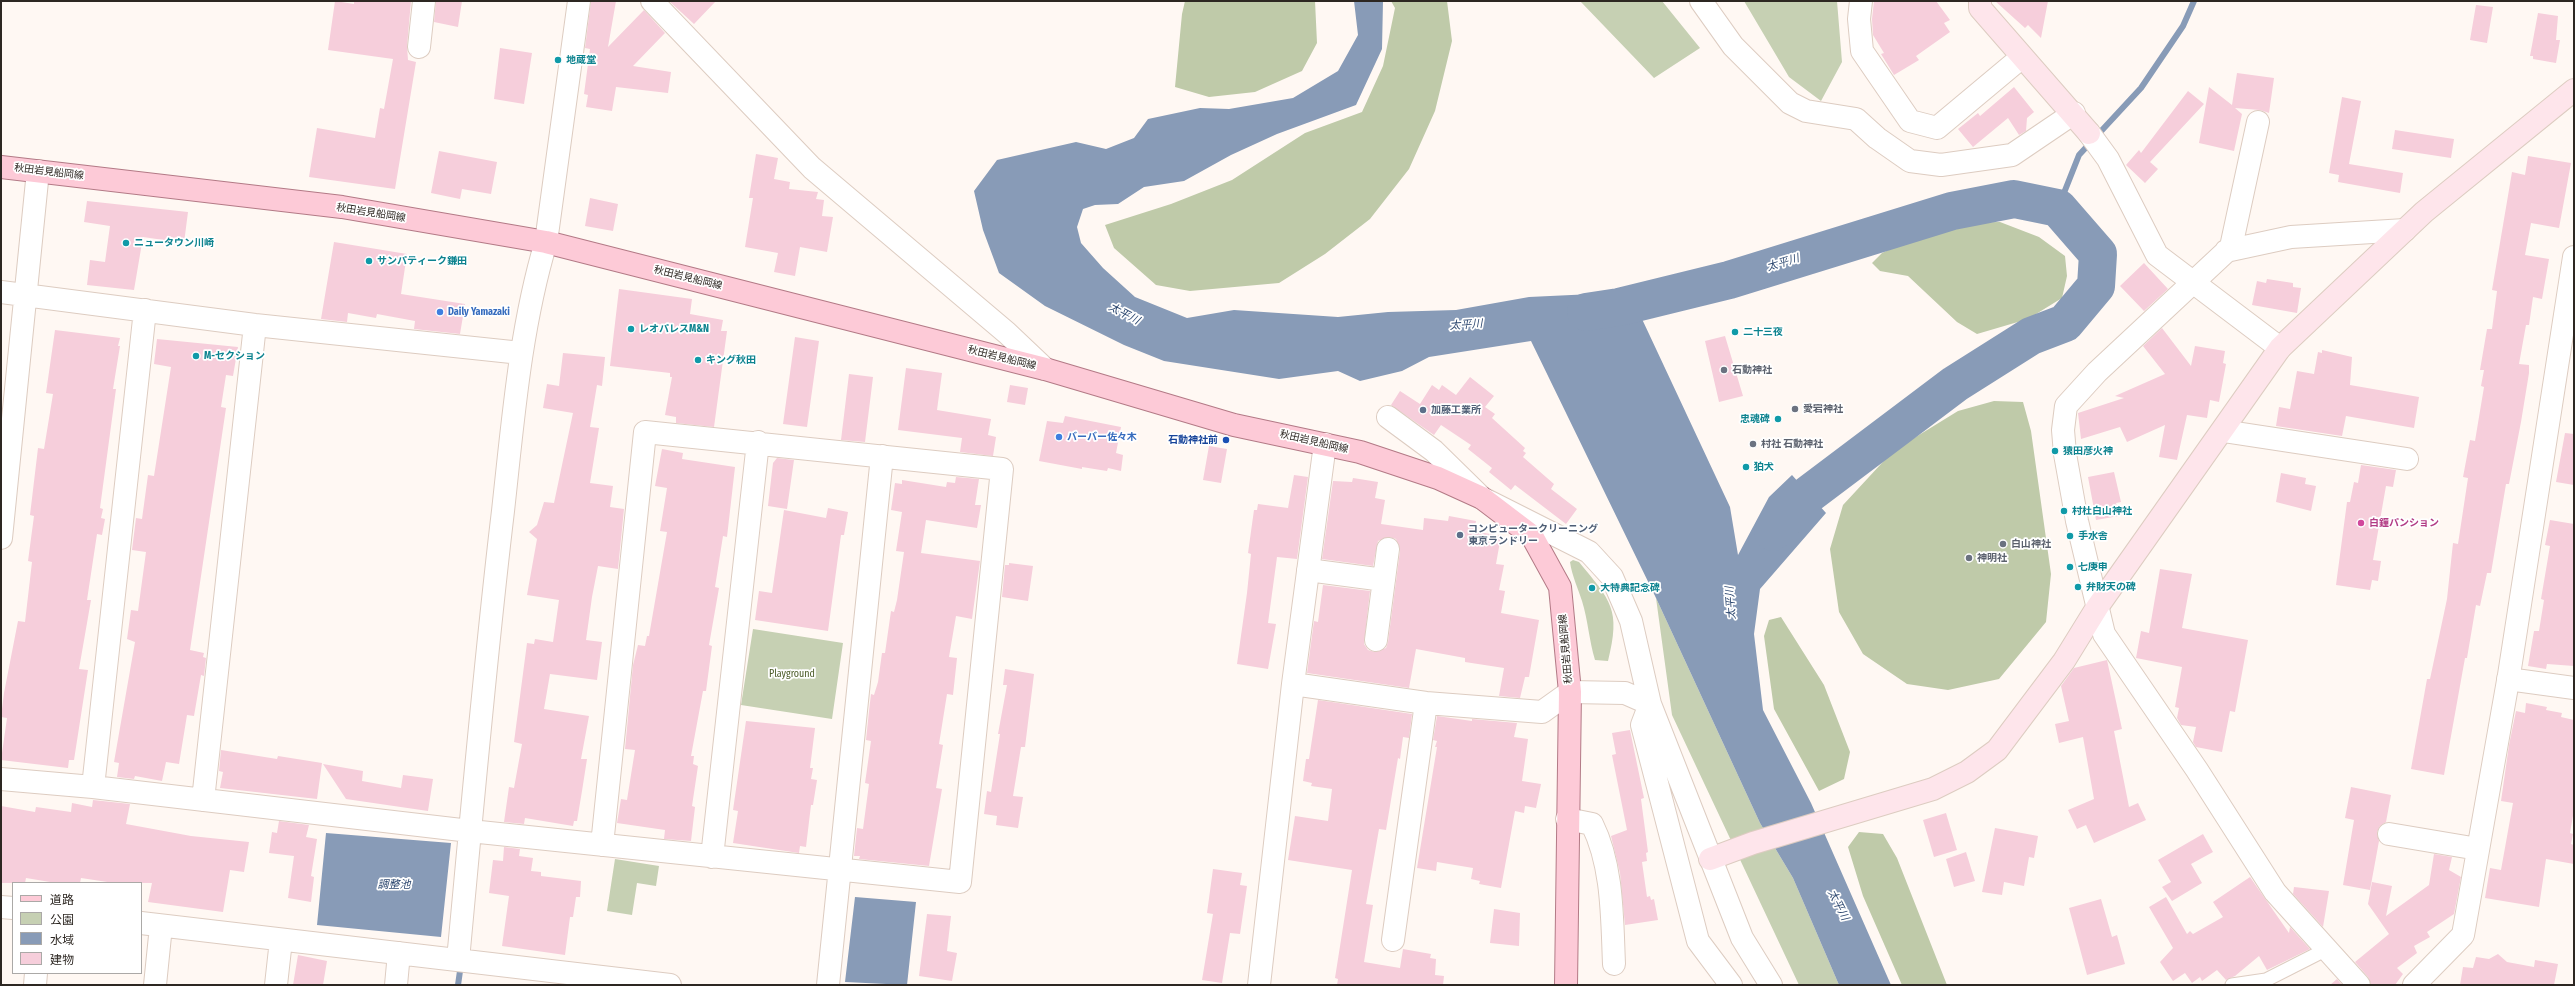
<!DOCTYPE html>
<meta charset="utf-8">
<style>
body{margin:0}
#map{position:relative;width:2575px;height:986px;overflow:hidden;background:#fff8f3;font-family:"Fira Sans Condensed","Noto Sans JP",sans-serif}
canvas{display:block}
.frame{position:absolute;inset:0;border:2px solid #2d2722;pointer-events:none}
.legend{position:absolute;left:12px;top:882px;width:130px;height:92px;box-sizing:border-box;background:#fff;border:1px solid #aba9a7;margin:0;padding:5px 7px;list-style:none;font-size:12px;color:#2d2722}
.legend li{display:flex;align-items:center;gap:8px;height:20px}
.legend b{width:20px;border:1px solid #aba9a7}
</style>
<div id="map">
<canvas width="2575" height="986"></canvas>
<div class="frame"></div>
<ul class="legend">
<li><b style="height:5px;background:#fdcad7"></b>道路</li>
<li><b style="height:11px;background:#c6d0b3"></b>公園</li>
<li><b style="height:11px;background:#889bb7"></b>水域</li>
<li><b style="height:11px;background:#f6cedb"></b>建物</li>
</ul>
</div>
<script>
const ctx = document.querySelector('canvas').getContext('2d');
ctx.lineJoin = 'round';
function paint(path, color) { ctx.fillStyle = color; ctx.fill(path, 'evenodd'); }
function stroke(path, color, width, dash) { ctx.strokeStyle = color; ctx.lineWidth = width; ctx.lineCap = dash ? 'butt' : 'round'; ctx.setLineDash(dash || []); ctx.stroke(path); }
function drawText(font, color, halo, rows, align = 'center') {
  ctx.font = font + ' "Fira Sans Condensed","Noto Sans JP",sans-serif'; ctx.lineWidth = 3.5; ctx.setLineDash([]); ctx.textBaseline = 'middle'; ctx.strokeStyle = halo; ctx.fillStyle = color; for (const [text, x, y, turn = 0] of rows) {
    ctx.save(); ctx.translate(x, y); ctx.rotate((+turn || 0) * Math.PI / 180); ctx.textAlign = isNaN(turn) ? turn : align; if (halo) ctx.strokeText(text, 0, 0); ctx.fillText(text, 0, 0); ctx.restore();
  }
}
paint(new Path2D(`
 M1580 1H1662L1700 48 1654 78Z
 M1744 1H1837L1842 62 1821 101 1789 77Z
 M1573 560 1579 562C1611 601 1621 609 1608 661L1595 660C1589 640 1588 620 1582 601 1578 588 1572 576 1570 562Z
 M1656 598 1760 823 1793 878 1839 985H1799L1672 715Z
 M753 629 843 643 832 719 741 705Z
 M615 859 659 866 656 886 637 883 632 915 607 911Z`), '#c6d0b3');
paint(new Path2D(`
 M1185 1H1315L1317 43 1302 71 1255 92 1209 97 1175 87 1182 14Z
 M1391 1H1447L1452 41 1435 111 1409 169 1370 219 1325 254 1279 283 1190 291 1156 285 1114 248 1105 225 1171 204 1232 180 1305 133 1362 112 1383 66 1395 8Z
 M2000 222 2039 237 2065 256 2067 276 2062 298 2028 319 1977 334 1957 322 1908 276 1880 271 1872 263 1882 253 1947 223Z
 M1994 401 2023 402 2031 431 2051 574 2046 622 1999 679 1948 690 1907 684 1863 654 1839 612 1830 549 1843 505 1893 451 1958 411Z
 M1781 617 1824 685 1850 752 1844 779 1819 791 1774 709 1764 636 1769 620Z
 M1859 832 1883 834 1897 858 1947 985H1902L1863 896 1848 847Z`), '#bfcaa9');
paint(new Path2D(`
 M1354 1H1383L1382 49 1356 105 1277 134 1231 155 1184 181 1144 187 1118 204 1095 205 1083 209 1077 227 1081 243 1103 268 1135 297 1187 318 1234 310 1338 317 1388 312 1456 310 1529 297 1635 292 1642 319 1730 507 1738 555 1769 497 1792 475 1826 513 1760 589 1754 634 1763 710 1811 803 1891 985H1839L1793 878 1760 823 1656 598 1531 341 1429 357 1402 371 1360 381 1338 371 1279 379 1164 361 1124 345 1045 306 999 273 983 230 974 191 997 160 1076 142 1106 149 1134 138 1148 119 1200 108 1229 109 1293 98 1338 71 1358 35Z
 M326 833 451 843 441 937 317 925Z
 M855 897 916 902 907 985 845 982Z`), '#889bb7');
stroke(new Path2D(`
 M2058 208 2079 155 2141 88 2183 26 2194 1
 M458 985 460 971`), '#889bb7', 6);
stroke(new Path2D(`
 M1586 312 1619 307 1729 280 1952 211 2014 199 2058 208 2098 254 2096 286 2065 323 2031 336 1955 384 1809 494 1773 532`), '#889bb7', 38);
paint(new Path2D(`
 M335 1 354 4V1H411L407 46 408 60 416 62 395 189 309 177 317 128 375 138 380 108 384 109 393 59 328 50Z
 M436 1H462L458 27 434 22Z
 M591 1H616L608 47 644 10 665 33 633 66 671 72 668 93 616 87 612 111 586 107 588 95 584 94 590 49 585 48Z
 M669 1H716L694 24Z
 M1874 1H1936L1950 20 1944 23 1950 32 1916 56 1919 60 1894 75 1881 54 1884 53 1873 35 1872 19Z
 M1995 1H2048L2041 38 2028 25 2025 28Z
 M2476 5 2493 7 2487 43 2470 40Z
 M2538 13 2558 16 2556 40H2560L2556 63 2533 59V56H2530Z
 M500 48 532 53 524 104 494 99Z
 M2237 73 2274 78 2269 113 2260 110 2235 108 2242 114 2234 151 2199 143 2209 87 2232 105Z
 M2014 87 2034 112 2027 118 2026 131 2019 135 2008 118 1973 147 1958 129 1978 113 1980 116Z
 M2188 91 2204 104 2150 162 2158 169 2145 183 2126 165 2139 150 2141 153Z
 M2342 97 2361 101 2349 164 2403 173 2400 193 2338 182 2339 175 2329 173Z
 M2395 130 2454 139 2451 158 2392 149Z
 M439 151 497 162 491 194 462 189 460 199 431 193Z
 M756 154 778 158 774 179 790 182 789 189 818 192 816 199 824 200 822 216 833 217 827 252 800 247 795 276 774 272 778 253 745 247 753 198H749Z
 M2528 156 2571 163 2559 228 2531 223 2525 255 2549 259 2542 299 2533 297 2529 325H2526L2519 364 2529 365V373L2521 422 2509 484H2506L2491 573H2487L2480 606 2476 605 2467 658H2465L2444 775 2411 769 2427 679H2430L2447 599 2453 543 2458 544 2468 478 2463 477 2470 440 2475 441 2484 387 2481 386 2484 370H2480L2487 329H2492L2497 291 2492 290 2512 172 2525 175Z
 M590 198 618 204 613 231 585 226Z
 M87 201 188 212 184 243 143 237 134 290 87 285 90 260 105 262 110 226 84 222Z
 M334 242 407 254 401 294 465 304 460 334 414 329 415 321 377 314 376 318 348 313 347 322 321 319Z
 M2144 263 2168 289 2144 311 2120 286Z
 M2267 279 2293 283V287L2301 288 2297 313 2252 305 2257 281 2266 283Z
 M619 289 692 299 690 314 723 320 721 331H727L714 427 676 423V417L665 415 672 377H670V373L610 366Z
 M2162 328 2191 366 2195 346 2225 351 2223 363 2226 364 2219 402 2210 400 2207 418 2187 415 2177 460 2159 457 2165 425 2127 442 2120 427 2081 439 2078 413 2124 398 2115 396 2165 374 2143 346Z
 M55 330 120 338 118 346H120L113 389H116L100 508 103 509 101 518 105 519 102 535 97 534 87 600H91L79 669 88 670 74 760H69L68 768 1 760 7 718 1 717 4 693 18 621 25 622 32 562 28 561 34 516 30 515 38 448 44 449 53 394 46 393Z
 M1725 336 1743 396 1719 402 1705 341Z
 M795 337 819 341 807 427 783 424Z
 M157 339 238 347 233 376 226 375 221 407 226 408 190 650 204 653 203 657 206 658 204 676 201 675 194 716 187 715 179 764 166 762 162 781 135 776 134 779 117 777 119 763 114 762 135 642 127 639 131 610 138 611 146 552 132 550 136 518 142 519 148 475 154 476 171 367 154 364Z
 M2322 350 2352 357 2350 385 2419 397 2414 428 2346 416 2342 436 2276 426 2279 407 2290 409 2297 371 2314 374 2318 352 2322 353Z
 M563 353 605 357 602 386 597 385 590 427 599 428 590 483 613 486 610 507 624 509 618 569 598 566 592 597 586 640 602 642 597 680 550 674 544 709 589 716 581 759H587L582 791 577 821H574L573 826 525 818 524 824 504 822 509 787 514 788 522 744 514 742 527 643 534 644 535 639 553 642 559 600 527 595 537 539 529 532 537 525 544 502 554 503 573 413 543 408 547 384 559 386Z
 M906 368 942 373 937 410 991 419 988 435 996 437 993 456 960 452 962 438 898 430Z
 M849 374 873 377 865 442 841 440Z
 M1470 377 1494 396 1485 407 1495 414 1492 418 1525 448 1523 451 1526 453 1523 457 1554 484 1551 489 1577 509 1566 524 1515 485 1511 490 1489 472 1492 468 1468 449 1471 445 1441 425 1434 435 1391 405 1400 391 1420 404 1432 385 1439 390 1442 385 1456 395Z
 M1010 385 1028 388 1025 405 1007 402Z
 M1065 416 1121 427 1116 453 1123 455 1121 471 1108 468 1107 471 1082 467V469L1039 461 1047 421 1063 423Z
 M2565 433 2574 434V485L2556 482Z
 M1209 446 1227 449 1221 483 1203 480Z
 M662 449 683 453 682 459 735 467 727 537 723 536 715 587 719 588 709 645 712 646 706 691H703L691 756H694L693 764 698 766 692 806 695 807 691 841 664 839 665 830 617 823 621 799 627 800 635 750 625 749 633 665 638 645 645 646 647 636H649L667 532 660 531 667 488 655 486Z
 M777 458 794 460 787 509 768 506 773 463Z
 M2361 465 2396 470 2393 487 2386 486 2373 560 2381 561 2378 581 2372 580 2370 590 2336 585 2347 502H2350L2354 482 2358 483Z
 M2114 472 2121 502 2116 503 2119 516 2096 520 2088 477Z
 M2281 473 2306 478 2305 484 2316 486 2311 511 2276 502Z
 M1294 475 1308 477 1297 559 1277 557 1268 623 1276 624 1268 669 1237 664 1247 593 1251 554 1248 553 1254 510H1257L1258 504 1288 508Z
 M956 477 979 479 975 505H981L977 528 926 520 921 553 980 561 972 619 956 616 949 657 957 658 953 695 947 694 939 744 943 745 936 788 942 789 929 866 859 859 860 856H854L857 828 863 829 869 784 865 783 871 741 866 740 869 711 871 694 874 695 878 682 882 653H885L891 611 894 612 897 600 904 552 896 551 902 512 891 510 895 483 902 484V480L946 487 947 482 955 483Z
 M1353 478 1378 482 1375 498 1385 500 1381 524 1423 530 1424 518 1448 521 1449 516 1476 521 1474 531 1501 536 1496 564 1504 565 1499 590 1505 591 1501 613 1539 620 1529 677H1525L1520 698 1499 696 1504 668 1465 662V658L1416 649 1409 688 1307 673 1314 621 1318 622 1323 585 1370 591 1364 644 1368 650 1375 652 1386 648 1388 642 1400 551 1396 539 1389 537 1378 541 1373 566 1322 559 1333 481 1352 482Z
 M828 508 848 512 844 535H841L828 631 755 620 759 591 772 593 784 510 826 518Z
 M2550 520 2574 524V666L2547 664 2546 669 2528 666 2534 631H2539L2544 600 2541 599 2550 546 2545 545Z
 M1009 563 1033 566 1028 601 1002 597 1005 565H1009Z
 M2160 569 2192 574 2182 628 2248 640 2235 712 2230 711 2222 752 2196 747 2193 742 2196 727 2181 725 2177 718 2179 708 2175 707 2182 667 2136 658 2141 631 2149 633Z
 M2107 660 2122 729 2114 731 2129 807 2138 803 2146 820 2094 843 2086 825 2077 829 2068 810 2094 799 2083 737 2059 743 2055 724 2069 721 2061 686 2074 668Z
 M1005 669 1034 674 1025 747H1021L1013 796 1023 797 1018 828 996 825 997 816 984 814 987 791 991 792 1000 734H998L1007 685H1003Z
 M1318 700 1412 714 1409 738 1403 737 1400 759 1398 758 1386 830 1379 829 1366 904 1373 905 1364 962 1400 968 1403 949 1431 954 1430 958 1436 959 1435 975 1444 976 1443 985H1337L1338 979 1335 978 1352 870 1288 860 1295 816 1328 821 1332 789 1311 786 1312 783 1303 781 1306 759H1309Z
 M2526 703 2547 707 2546 710 2562 713 2561 717 2574 720V810L2570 833 2573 834 2571 844 2574 845V864L2546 859 2539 907 2485 898 2490 868 2501 870 2513 803 2501 801 2509 745 2516 711 2525 713Z
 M1437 716 1472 721V719L1517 723 1514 737 1528 739 1522 781 1541 784 1536 808 1525 806 1524 813 1515 811 1501 888 1479 884 1480 881 1471 879 1473 868 1437 862 1436 871 1417 868 1437 747H1435L1437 741 1433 740Z
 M746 721 815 728 810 768H813L811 779 817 780 813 805H811L806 847 800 846 799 853 733 843 738 811 733 810Z
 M1630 730 1644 798 1641 799 1648 852 1646 853 1647 861 1642 862 1647 897 1650 896 1651 900 1654 899 1658 920 1625 925 1620 873 1611 836 1627 830 1612 755 1616 754 1612 733Z
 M221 750 277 759 278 756 322 763 317 799 220 788 223 772 219 771Z
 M323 764 363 771 362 781 401 788 403 775 433 779 428 811 346 799Z
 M2351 787 2391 795 2386 822 2380 826 2377 832 2379 841 2370 890 2343 885 2354 820 2345 818Z
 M93 800 130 804 126 824 191 836 249 842 244 872 230 870 223 912 148 902 152 883H114L81 878 80 883H56L26 878 25 883H1V806L35 812 36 807 71 812 72 803 92 807Z
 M1946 813 1957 850 1934 857 1923 820Z
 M279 821 309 825 306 837 317 839 311 876 314 877 311 902 288 898 294 856 269 853 272 832 277 833Z
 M1995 828 2038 836 2034 858 2029 857 2024 886 2004 882 2002 895 1982 892Z
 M2203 834 2213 852 2191 864 2202 883 2172 901 2162 887 2171 882 2158 860Z
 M504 847 520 849 519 856 533 858 531 871 541 872V876L581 881 580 897H576L573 917H570L565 955 502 946 509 896 489 893 493 860 503 861Z
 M1966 852 1975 881 1954 887 1946 859Z
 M2434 854 2452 857 2449 870 2461 877 2454 914 2427 932 2430 937 2414 946 2417 953 2397 968 2403 974 2395 985H2371L2368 977 2355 962 2389 934 2368 904 2372 882 2392 886 2386 916 2429 885Z
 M1213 869 1242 873 1240 885 1247 886 1240 934 1230 933 1222 983 1202 980 1213 914 1207 913Z
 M2250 877 2289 933 2290 927 2310 949 2267 970 2259 956 2235 976 2226 980 2217 970 2202 981 2200 977 2192 983 2185 973 2173 981 2160 962 2173 948 2149 907 2166 897 2187 934 2190 931 2193 934 2223 917 2213 902Z
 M2294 887 2329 891 2323 927 2293 894Z
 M2101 899 2112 937 2117 935 2125 964 2087 975 2069 908Z
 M1494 909 1520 913 1519 946 1490 943Z
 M927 914 951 916 947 951 957 953 952 981 919 976Z
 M2498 954 2507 962 2534 967 2535 960 2558 964 2554 985H2460L2463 967 2473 968 2476 957 2489 959Z
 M298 955 327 961 323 985H293Z
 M2337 979 2342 985H2330Z`), '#f6cedb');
const lane = new Path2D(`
 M2232 985 2266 980 2327 949`);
const street = new Path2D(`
 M652 1 812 168 1007 333 1045 369
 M1701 1 1733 46 1790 103 1806 111 1856 119 1877 138 1910 161 1941 165 2012 155 2074 113
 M1861 1 1859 19 1862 51 1910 121 1937 128 2022 57
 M419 47 424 1
 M2258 122 2231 247 2097 372 2066 406 2063 430 2065 454 2077 521 2104 634 2197 770 2275 892 2359 985
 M2089 133 2108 159 2157 255 2280 348
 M2226 251 2291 237 2405 230
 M1 292 255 325 521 353
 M1388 417 1434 451 1482 498 1589 552 1612 577 1631 621 1650 704 1642 725 1698 941 1731 985
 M2223 431 2407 459
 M1 538 38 171
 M1308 570 1384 580
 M1376 640 1388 549
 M2508 679 2574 688
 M1293 684 1426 703 1542 712 1570 692 1625 693 1650 704 1742 938 1771 985
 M1 779 93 787 470 831 960 882 1002 469 645 432 602 845
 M93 787 145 310
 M203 800 255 325
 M1567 819 1592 824C1613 866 1612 918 1614 964
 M2389 834 2478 849
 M712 857 758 442
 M1 907 13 908
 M141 923 670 985
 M1393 940 1426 703
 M458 960C472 811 485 661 503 511 513 421 520 329 546 242L579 1
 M35 985 36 973
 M155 985 161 926
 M276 985 281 940
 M396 985 399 953
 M828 985 882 456
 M1259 985 1293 684 1325 444
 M2414 985 2463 935 2509 675 2574 257`);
const secondary = new Path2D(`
 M1980 1V8L2089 133
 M1710 859 1753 843 1933 789 1967 772 1997 750 2064 661 2098 606 2280 348 2424 212 2574 90`);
const primary = new Path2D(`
 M1 167 342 207 546 242 1045 369 1234 425 1360 452 1438 478 1482 498 1532 536 1560 587 1570 692 1566 985`);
stroke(lane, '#ddccc1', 15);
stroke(street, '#ddccc1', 24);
stroke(secondary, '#ddccc1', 24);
stroke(primary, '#b37a86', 24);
stroke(lane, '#fff', 13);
stroke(street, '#fff', 22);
stroke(secondary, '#fee5eb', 22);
stroke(primary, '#fdcad7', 22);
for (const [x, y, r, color] of [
 [558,60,4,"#0f9aa8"],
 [126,243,4,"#0f9aa8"],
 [369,261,4,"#0f9aa8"],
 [440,312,4,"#3f7fe0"],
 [631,329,4,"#0f9aa8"],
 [1735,332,4,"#0f9aa8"],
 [196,356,4,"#0f9aa8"],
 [698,360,4,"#0f9aa8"],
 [1724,370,4,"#6b7280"],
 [1795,409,4,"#6b7280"],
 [1423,410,4,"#5c6f8a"],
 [1778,419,4,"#0f9aa8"],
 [1059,437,4,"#3f7fe0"],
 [1226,440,4,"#1a4fb4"],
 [1753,444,4,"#6b7280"],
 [2055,451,4,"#0f9aa8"],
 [1746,467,4,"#0f9aa8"],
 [2064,511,4,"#0f9aa8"],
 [2361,523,4,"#d1479c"],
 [1460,535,4,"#5c6f8a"],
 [2070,536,4,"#0f9aa8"],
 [2003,544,4,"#6b7280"],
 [1969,558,4,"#6b7280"],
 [2070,567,4,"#0f9aa8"],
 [2078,587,4,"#0f9aa8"],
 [1592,588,4,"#0f9aa8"]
]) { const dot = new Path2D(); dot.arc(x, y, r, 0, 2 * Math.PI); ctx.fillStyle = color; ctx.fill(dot); stroke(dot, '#fff', 1.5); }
drawText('bold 10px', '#0d838f', '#fff', [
 ["地蔵堂",566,60],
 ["ニュータウン川崎",134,243],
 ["サンパティーク鎌田",377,261],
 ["レオパレスM&N",639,329],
 ["二十三夜",1743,332],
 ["M-セクション",204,356],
 ["キング秋田",706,360],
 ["忠魂碑",1770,419,"right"],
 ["猿田彦火神",2063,451],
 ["狛犬",1754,467],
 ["村杜白山神社",2072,511],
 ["手水舎",2078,536],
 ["七庚申",2078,567],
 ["弁財天の碑",2086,587],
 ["大特典記念碑",1600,588]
], 'left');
drawText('10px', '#2d2722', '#fff', [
 ["秋田岩見船岡線",49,172,7],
 ["秋田岩見船岡線",371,213,9],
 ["秋田岩見船岡線",688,278,14],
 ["秋田岩見船岡線",1002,358,14],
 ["秋田岩見船岡線",1314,442,13],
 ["秋田岩見船岡線",1566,649,-95]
]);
drawText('bold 10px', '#366cbe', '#fff', [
 ["Daily Yamazaki",448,312],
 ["バーバー佐々木",1067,437]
], 'left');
drawText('bold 10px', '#5b616d', '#fff', [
 ["石動神社",1732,370],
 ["愛宕神社",1803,409],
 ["村社 石動神社",1761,444],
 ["白山神社",2011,544],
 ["神明社",1977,558]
], 'left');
drawText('bold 10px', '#4e5e75', '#fff', [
 ["加藤工業所",1431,410],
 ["コンピュータークリーニング",1468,529],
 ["東京ランドリー",1468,541]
], 'left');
drawText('bold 10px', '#164399', '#fff', [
 ["石動神社前",1218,440]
], 'right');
drawText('bold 10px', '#b23c85', '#fff', [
 ["白鐘パンション",2369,523]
], 'left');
drawText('10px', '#4d5d2a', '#fff', [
 ["Playground",792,674]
]);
drawText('italic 11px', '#2d4870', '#fff', [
 ["太平川",1783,263,-17],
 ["太平川",1124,314,28],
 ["太平川",1466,325,-4],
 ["太平川",1731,603,-94],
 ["調整池",394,885],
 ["太平川",1838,905,63]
]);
</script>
